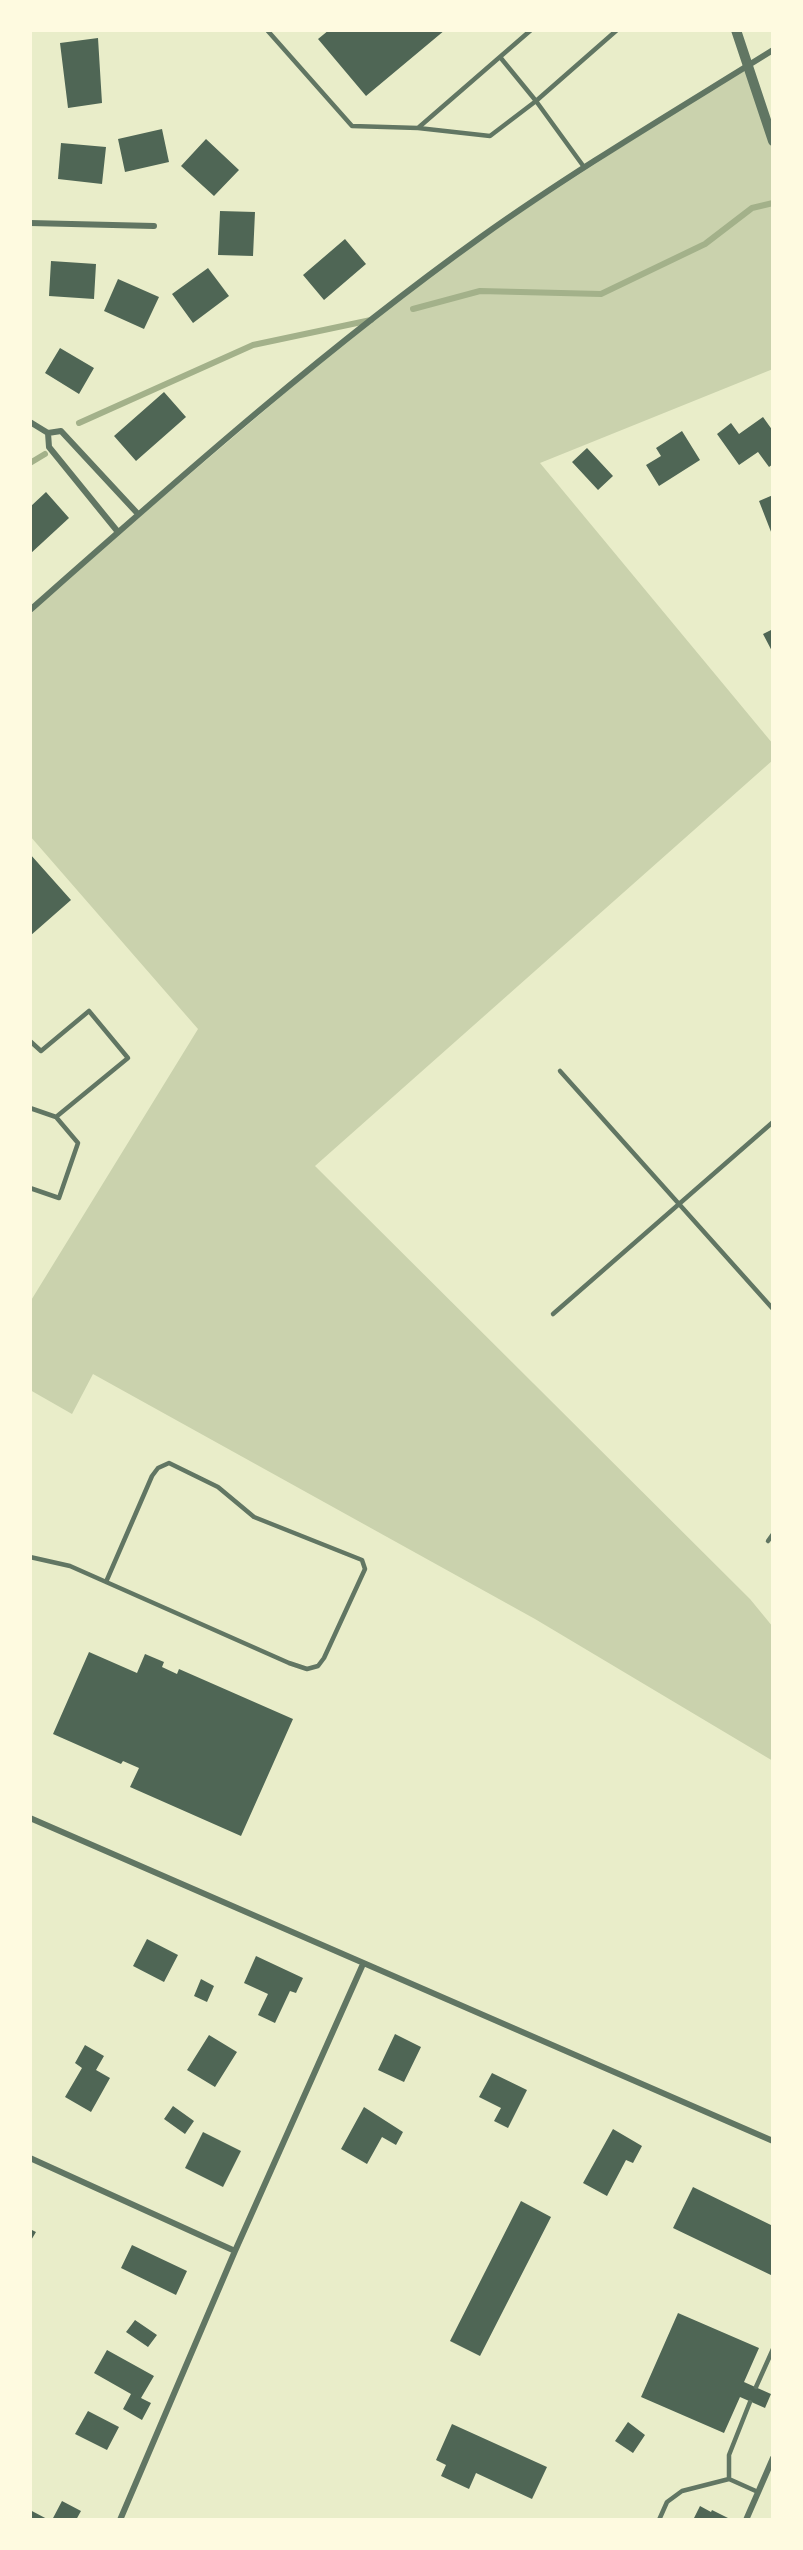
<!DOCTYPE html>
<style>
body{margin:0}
#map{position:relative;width:803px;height:2550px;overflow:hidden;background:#e9edc9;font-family:Jost,sans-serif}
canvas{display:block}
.frame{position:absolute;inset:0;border:32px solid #fefae0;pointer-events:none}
</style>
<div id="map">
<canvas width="803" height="2550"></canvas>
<div class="frame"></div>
</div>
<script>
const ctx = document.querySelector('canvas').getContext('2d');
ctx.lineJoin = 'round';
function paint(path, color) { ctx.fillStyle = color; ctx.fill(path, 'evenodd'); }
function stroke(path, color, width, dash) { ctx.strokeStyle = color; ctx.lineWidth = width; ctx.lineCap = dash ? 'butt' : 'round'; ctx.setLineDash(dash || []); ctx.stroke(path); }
paint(new Path2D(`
 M747 66 773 141V369L540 463 773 744V760L315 1166 750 1599 773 1627V1761L535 1619 93 1374 72 1414 30 1390V1302L198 1029 30 836V610L379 313 482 237Z`), '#cad2ad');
stroke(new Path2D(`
 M413 309 480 291 601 294 705 244 752 208 773 203
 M79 423 253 345 371 320
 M30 463 45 454`), '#a3b18a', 6);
paint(new Path2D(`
 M329 30H445L366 96 318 39Z
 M98 38 102 103 68 108 60 43Z
 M162 129 169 162 125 172 118 139Z
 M206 139 239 170 214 196 181 166Z
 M61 143 106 147 102 184 58 179Z
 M220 211 255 212 253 256 218 255Z
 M345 239 366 264 324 300 303 275Z
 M51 261 96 264 94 299 49 296Z
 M208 268 229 296 193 323 172 294Z
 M118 279 159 297 144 329 104 311Z
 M60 348 94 368 79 394 45 373Z
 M164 392 186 417 136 461 114 436Z
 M763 417 773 431V464L769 467 758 452 739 465 717 434 731 423 739 434Z
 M682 431 700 460 659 486 646 465 661 456 656 448Z
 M587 448 613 476 598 490 572 462Z
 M46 492 69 518 30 554V507Z
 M773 495V537L759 501Z
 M773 629V653L763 634Z
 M30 854 71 900 30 936Z
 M89 1652 137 1673 145 1654 164 1662 162 1667 177 1674 179 1669 293 1719 241 1836 130 1787 139 1768 123 1761 121 1764 53 1734Z
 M147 1939 178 1955 164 1982 133 1966Z
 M256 1956 303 1978 296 1993 290 1991 275 2023 258 2015 268 1994 244 1983Z
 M201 1979 214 1986 207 2002 194 1996Z
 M395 2034 421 2047 404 2082 378 2070Z
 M209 2035 237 2052 215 2087 187 2070Z
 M85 2045 104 2056 96 2070 110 2078 91 2112 65 2097 82 2068 75 2063Z
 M492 2073 527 2090 508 2128 494 2121 501 2108 479 2097Z
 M173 2106 194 2121 185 2134 164 2119Z
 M364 2107 403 2132 396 2145 382 2137 367 2164 341 2149Z
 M613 2129 642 2146 633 2163 626 2160 607 2196 583 2183Z
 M203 2132 241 2151 223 2187 185 2168Z
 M693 2187 773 2226V2276L673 2228Z
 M521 2201 551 2217 480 2356 450 2341Z
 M30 2229 36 2232 30 2242Z
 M132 2245 187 2271 176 2295 121 2268Z
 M678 2313 759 2348 744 2382 771 2394 765 2408 740 2397 724 2433 641 2397Z
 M135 2320 157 2335 148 2347 126 2332Z
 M107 2350 154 2376 141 2398 151 2403 142 2420 123 2409 131 2394 94 2373Z
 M88 2411 119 2427 107 2450 75 2434Z
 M628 2422 645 2435 633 2453 615 2441Z
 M452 2424 547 2467 532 2499 476 2473 469 2489 441 2476 446 2465 436 2460Z
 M62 2501 81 2511 76 2520H52Z
 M700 2506 711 2512 712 2510 732 2520H693Z
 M30 2510 49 2520H30Z`), '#4f6655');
stroke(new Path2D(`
 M267 30 352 126 418 128 531 30
 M418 128 490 136 536 101 500 57
 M584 167 536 101 617 30
 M30 1041 41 1051 89 1011 128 1058 56 1117 30 1108
 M560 1071 773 1309
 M30 1188 59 1198 78 1143 56 1117
 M553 1314 773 1122
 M768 1541 773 1534
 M30 1557 70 1566 289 1663 307 1669 318 1666 324 1658 365 1569 362 1560 254 1517 218 1487 169 1463 158 1468 152 1476 106 1582
 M756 2387 773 2349
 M729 2479V2455L750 2402
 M659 2520 667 2502 682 2491 729 2479 758 2492`), '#617663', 4.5);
stroke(new Path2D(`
 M30 223 154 226
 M30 422 48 433 61 431 138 514
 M48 433 49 447 118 532
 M30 610C176 481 322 351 481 237 575 170 675 111 773 50
 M30 1818 773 2141
 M30 2158 235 2251
 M120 2520 235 2251 363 1964
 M746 2520 773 2458`), '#617663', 6);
stroke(new Path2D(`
 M736 30 773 141`), '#617663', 10);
</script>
